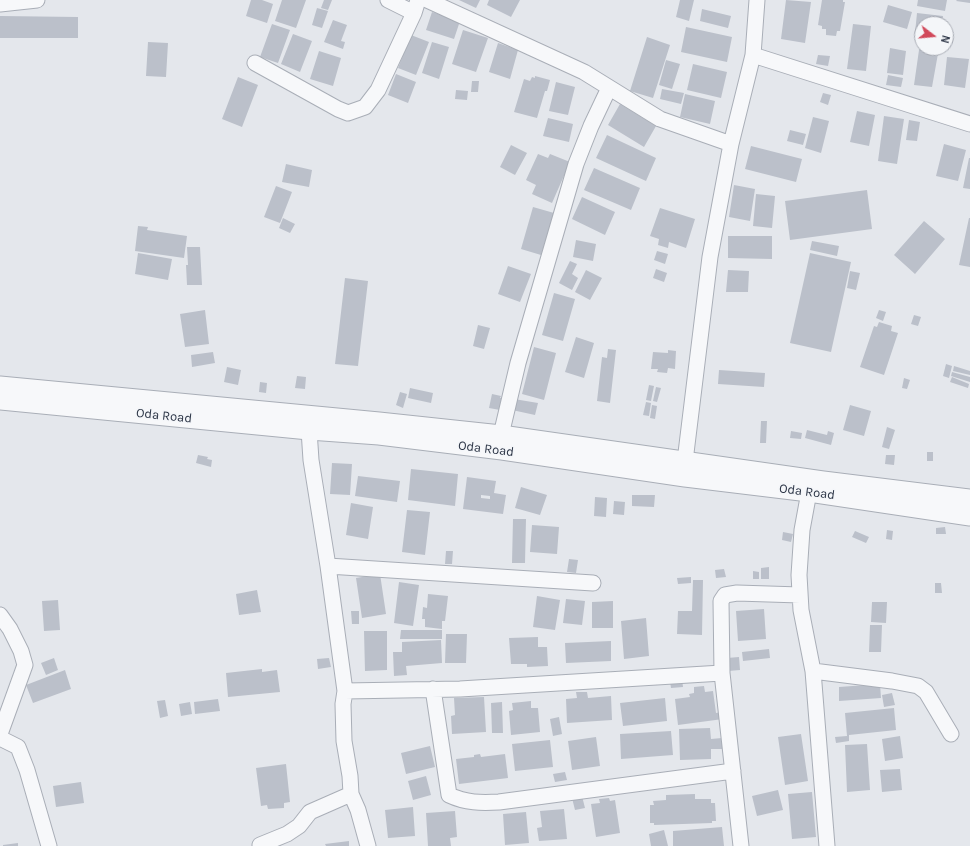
<!DOCTYPE html>
<style>
body{margin:0}
#map{position:relative;width:970px;height:846px;overflow:hidden;background:#e4e7ec;font-family:Karla,sans-serif}
canvas{display:block}
.north{position:absolute;left:914px;top:16px;width:40px;height:40px;box-sizing:border-box;background:#f4f6f9;border:1px solid #a4a8b1;border-radius:50%;rotate:106deg;font-size:11px;font-weight:700;line-height:16px;text-align:center;color:#2b3445}
.north::after{content:'';display:block;margin:auto;width:14px;height:18px;background:#d1495b;clip-path:polygon(50% 0,100% 100%,50% 72%,0 100%)}
</style>
<div id="map">
<canvas width="970" height="846"></canvas>
<div class="north">N</div>
</div>
<script>
const ctx = document.querySelector('canvas').getContext('2d');
ctx.lineJoin = 'round';
function paint(path, color) { ctx.fillStyle = color; ctx.fill(path, 'evenodd'); }
function stroke(path, color, width, dash) { ctx.strokeStyle = color; ctx.lineWidth = width; ctx.lineCap = dash ? 'butt' : 'round'; ctx.setLineDash(dash || []); ctx.stroke(path); }
function drawText(font, color, halo, rows, align = 'center') {
  ctx.font = font + ' Karla,sans-serif'; ctx.lineWidth = 3; ctx.setLineDash([]); ctx.textBaseline = 'middle'; ctx.strokeStyle = halo; ctx.fillStyle = color; for (const [text, x, y, turn = 0] of rows) {
    ctx.save(); ctx.translate(x, y); ctx.rotate((+turn || 0) * Math.PI / 180); ctx.textAlign = isNaN(turn) ? turn : align; if (halo) ctx.strokeText(text, 0, 0); ctx.fillText(text, 0, 0); ctx.restore();
  }
}
paint(new Path2D(`
 M251 0H262L273 4 267 23 246 16Z
 M282 0H306L296 28 275 21Z
 M324 0H332L328 10 321 8Z
 M459 0H480L476 8Z
 M489 0H520L511 17 487 5Z
 M680 0H694L689 21 676 17Z
 M786 0 811 2 805 43 781 39Z
 M822 0H843V2H845L840 31H837L836 36 826 35V29H822V26L818 25Z
 M918 0H947L945 11 917 6Z
 M957 0H970V3L956 1Z
 M888 5 912 12 907 29 883 22Z
 M317 8 328 11 322 28 312 25Z
 M702 9 731 16 728 28 700 21Z
 M432 12 460 21 454 39 426 30Z
 M917 13 943 16 942 24H922V33H915Z
 M0 16 78 17V38H0Z
 M333 20 347 25 341 41 345 42 343 49 324 42Z
 M272 24 290 30 278 63 260 57Z
 M853 24 871 26 866 71 847 69Z
 M686 27 732 37 727 62 681 52Z
 M463 30 488 38 476 72 452 64Z
 M293 34 312 41 300 72 281 64Z
 M411 35 429 42 416 75 398 68Z
 M647 37 670 45 653 98 630 91Z
 M148 42 168 43 166 77 146 76Z
 M432 42 449 47 439 79 422 73Z
 M498 43 518 50 510 79 489 72Z
 M920 43H922V48H939L932 87 914 85Z
 M890 48 906 51 903 75 887 73Z
 M319 51 341 58 333 86 310 79Z
 M818 55 830 56 828 66 816 64Z
 M947 57 969 59 965 88 944 85Z
 M666 60 680 64 672 89 659 85Z
 M693 64 727 72 721 98 687 90Z
 M396 74 416 82 408 103 388 95Z
 M888 75 903 78 901 87 886 85Z
 M535 76 550 80 547 91H545L537 118 514 112 524 79 530 81 532 77 535 78Z
 M238 77 258 85 242 127 222 119Z
 M472 81H479L478 92H471Z
 M556 82 575 87 568 115 549 111Z
 M662 89 684 93 681 104 660 99Z
 M456 90 468 91 467 100 455 99Z
 M823 93 831 95 828 105 820 102Z
 M685 94 715 101 710 124 680 117Z
 M620 104 656 126 644 147 608 125Z
 M857 111 875 115 869 146 850 142Z
 M884 116 904 119 897 164 878 161Z
 M813 117 829 121 821 153 805 148Z
 M548 118 573 124 569 142 543 136Z
 M909 120 920 122 917 141 906 140Z
 M790 130 806 134 803 145 787 141Z
 M607 135 656 158 646 181 596 158Z
 M944 144 966 150 958 181 936 176Z
 M511 145 527 153 515 175 500 167Z
 M751 146 802 159 796 182 745 169Z
 M538 154 548 158 550 154 570 162 552 203 532 194 536 185 526 180Z
 M969 158H970V189L963 188Z
 M286 164 312 170 309 187 282 182Z
 M594 168 640 188 631 210 584 190Z
 M734 185 755 189 750 221 729 217Z
 M276 186 292 192 280 223 264 217Z
 M867 190 872 229 790 240 785 201Z
 M756 194 775 196 772 228 753 226Z
 M582 197 615 212 605 235 572 219Z
 M533 207 554 213 541 255 521 249Z
 M660 208 695 219 686 248 669 242 668 248 658 245 659 239 650 236Z
 M283 218 295 224 290 233 279 228Z
 M969 218H970V267L959 265Z
 M924 221 945 239 915 274 894 255Z
 M138 226 148 227 147 230 187 236 184 258 135 251Z
 M728 236H772V259L728 258Z
 M576 240 596 244 593 261 573 257Z
 M812 241 839 246 837 256 810 250Z
 M187 247H200L202 285H187L186 265H188Z
 M657 251 668 254 665 264 654 260Z
 M138 253 172 259 168 280 135 274Z
 M810 253 851 262 831 352 790 343Z
 M570 261 577 264 572 274 578 278 572 290 559 283Z
 M508 266 531 274 520 302 498 294Z
 M656 269 667 273 664 282 653 278Z
 M586 270 602 278 590 300 575 292Z
 M728 270 749 271 748 292H726Z
 M850 271 860 273 856 290 847 288Z
 M345 278 368 281 358 366 335 364Z
 M554 293 575 299 563 341 542 335Z
 M205 310 209 344 185 347 180 314Z
 M879 310 886 312 883 321 876 318Z
 M914 315 921 317 918 326 911 324Z
 M879 322 892 326 891 331 898 333 884 375 860 367 874 326 877 327Z
 M478 325 490 328 484 349 473 346Z
 M576 337 594 343 584 378 565 372Z
 M534 347 556 353 544 400 522 394Z
 M608 349 616 350 610 403 597 401 602 357 607 358Z
 M668 350 676 351 675 369 668 368 667 373 657 372 658 369H651L653 352 668 353Z
 M213 352 215 363 192 367 191 355Z
 M946 364 952 366 949 378 943 376Z
 M954 366 970 371V375L953 371Z
 M227 367 241 370 238 385 224 382Z
 M719 370 765 373 764 387 718 384Z
 M952 372 970 377V382L951 376Z
 M297 376 306 377 305 389 295 388Z
 M952 377 969 384 968 388 950 382Z
 M904 378 910 380 907 389 902 388Z
 M260 382 267 383 266 393 259 392Z
 M649 385 654 386 651 401 646 400Z
 M656 387 661 388 657 402 653 401Z
 M410 388 433 393 431 403 408 398Z
 M400 392 407 394 403 408 396 405Z
 M492 394 501 396 500 398H503L500 410 489 408Z
 M514 399 538 403 535 415 512 410Z
 M646 402 651 403 649 416 643 415Z
 M652 405 657 406 655 419 650 418Z
 M850 405 871 411 864 436 843 430Z
 M761 421H767L766 443H760Z
 M887 427 895 430 889 449 882 447Z
 M807 430 827 435 828 431 834 433 831 445 805 438Z
 M791 431 802 433 801 439 790 438Z
 M927 452H933V461H927Z
 M198 455 208 457 207 459 212 460 211 467 196 463Z
 M886 455H895L894 465 885 464Z
 M332 463 352 464 350 495 330 494Z
 M411 469 458 474 455 506 408 500Z
 M358 476 400 481 397 502 355 496Z
 M467 477 496 481 494 493 506 495 503 514 463 509ZM481 495 490 496V499L481 498Z
 M521 487 547 495 540 515 515 508Z
 M632 495H655L654 507 632 506Z
 M595 497 607 498 606 517 594 516Z
 M614 501 625 502 624 515 613 514Z
 M351 503 373 507 368 539 346 535Z
 M407 510 430 512 425 555 402 552Z
 M513 519H526L525 563H512Z
 M532 525 559 527 557 554 530 552Z
 M945 527 946 534H936V528Z
 M887 530 893 531 892 540 886 539Z
 M855 531 869 537 866 543 852 537Z
 M783 532 793 534 791 542 782 540Z
 M446 551H453L452 564H445Z
 M569 559 578 560 576 573 567 572Z
 M769 567V579H761V568Z
 M724 569 726 577 716 578 715 570Z
 M753 571 759 572V579H753Z
 M380 574 386 614 362 618 356 578Z
 M691 577V583L678 584 677 578Z
 M693 580H703L702 635 677 634 678 611H692Z
 M399 582 419 585 413 626 394 623Z
 M935 583H941L942 593H935Z
 M257 590 261 612 239 615 236 594Z
 M428 594 448 596 445 621H442V629L425 627V619H422L423 607 427 608Z
 M537 596 560 600 555 630 533 627Z
 M566 599 585 601 582 625 563 623Z
 M58 600 60 630 44 631 42 601Z
 M613 601V628H592V602Z
 M872 602H887L886 623 871 622Z
 M764 609 766 639 738 641 736 611Z
 M351 611H359V624H352Z
 M646 618 649 656 624 659 621 621Z
 M870 625H882L881 652H869Z
 M401 630H442V639H400Z
 M364 631H387V670L365 671Z
 M446 634H467L466 663H445Z
 M538 637V647H547L548 666 527 667V664H511L509 638Z
 M441 640 442 663 406 666 407 675 394 676 393 652H402V642Z
 M611 641V661L566 663 565 643Z
 M769 649 770 658 743 661 742 652Z
 M739 657 740 670 728 671 727 658Z
 M54 658 58 670 46 675 41 663Z
 M329 658 331 667 318 669 317 659Z
 M262 669V672L277 670 280 692 228 697 226 673Z
 M65 670 71 689 33 703 26 685Z
 M682 679 683 687 671 688 670 681Z
 M880 684 881 698 839 701V687Z
 M704 686 705 692 713 691 716 713 722 712 723 719 678 725 675 699 690 697 689 694 694 693V687Z
 M576 692H587L588 698 611 696 612 720 567 723 566 699 577 698Z
 M892 693 895 705 884 707 882 695Z
 M484 697 486 732 452 734 451 716 455 715 454 698Z
 M665 698 667 721 623 726 620 703Z
 M218 699 220 711 195 714 194 702Z
 M165 700 168 716 160 718 157 701Z
 M531 701V708H538L540 732 511 735 509 711 513 710 512 703Z
 M190 702 192 714 181 716 179 704Z
 M502 702 503 733H492L491 703Z
 M894 708 896 730 849 735V741L836 743 835 737 847 736 845 713Z
 M559 717 562 734 553 736 550 719Z
 M710 728 711 739 722 738V749H711V759L680 760 679 729Z
 M671 731 673 755 621 759 620 734Z
 M801 734 808 781 785 785 778 737Z
 M900 736 903 758 885 761 882 739Z
 M596 737 600 766 572 770 568 741Z
 M550 740 553 767 515 771 512 744Z
 M867 744 870 790 847 792 845 745Z
 M430 746 435 767 406 774 401 753Z
 M480 754 481 757 505 754 508 778 459 784 456 759 474 757V755Z
 M286 764 290 802 284 803V808L268 809 267 805 261 806 256 768Z
 M900 769 902 790 882 792 880 770Z
 M565 772 567 780 555 782 553 774Z
 M426 776 431 795 413 800 408 781Z
 M81 782 84 803 56 807 53 786Z
 M778 790 783 810 757 816 752 796Z
 M812 792 816 837 792 839 788 794Z
 M695 794V799H711V803H715L716 821H712V823L654 825V823H650V805H654L653 801 666 800V795Z
 M582 796 585 808 575 810 572 798Z
 M609 798 610 801 615 800 620 833 596 837 591 804 600 803 599 799Z
 M413 807 415 836 388 838 385 810Z
 M564 809 567 839 539 841 537 828 542 827 540 811Z
 M455 811 457 837 450 838 451 846H428L426 813Z
 M526 812 529 843 505 845 503 814Z
 M722 827 724 846H673V831Z
 M664 830 668 846H651L649 834Z
 M349 841V846H326L325 844Z
 M18 843V846H3V845Z`), '#bbc0ca');
const minor = new Path2D(`
 M388 0 414 13
 M427 0 584 72 660 119 731 144
 M0 4 37 0
 M753 55 970 124
 M255 63 338 109 348 113 365 107 378 90 414 13 418 0
 M309 430 311 460 328 566 345 691 460 689 722 673
 M501 435 518 363 576 164 591 126 609 88
 M685 461 710 257 731 144 753 55 757 0
 M809 492 802 530 799 575 801 610 813 671 827 846
 M328 566 593 583
 M0 615 10 629 21 651 25 665 0 734
 M813 671 892 681 918 686 926 692 951 734
 M433 689 449 795C466 803 481 803 499 802L733 771
 M345 691 343 704 344 741 350 776 351 794 358 810 368 846
 M0 738 18 747 27 770 49 846
 M260 845 287 834 299 826 310 812 351 794
 M741 846 722 673 721 601 725 595 737 593 800 595`);
const tertiary = new Path2D(`
 M0 386 379 422 501 435 823 481 970 499
 M0 400 309 430 379 435 502 450 685 477 809 492 970 516`);
stroke(minor, '#a9aeb7', 17);
stroke(tertiary, '#a9aeb7', 21);
stroke(minor, '#f7f8fa', 15);
stroke(tertiary, '#f7f8fa', 19);
drawText('13px', '#2b3445', '#f4f6f9', [
 ["Oda Road",164,416,6],
 ["Oda Road",486,449,7],
 ["Oda Road",807,492,7]
]);
</script>
